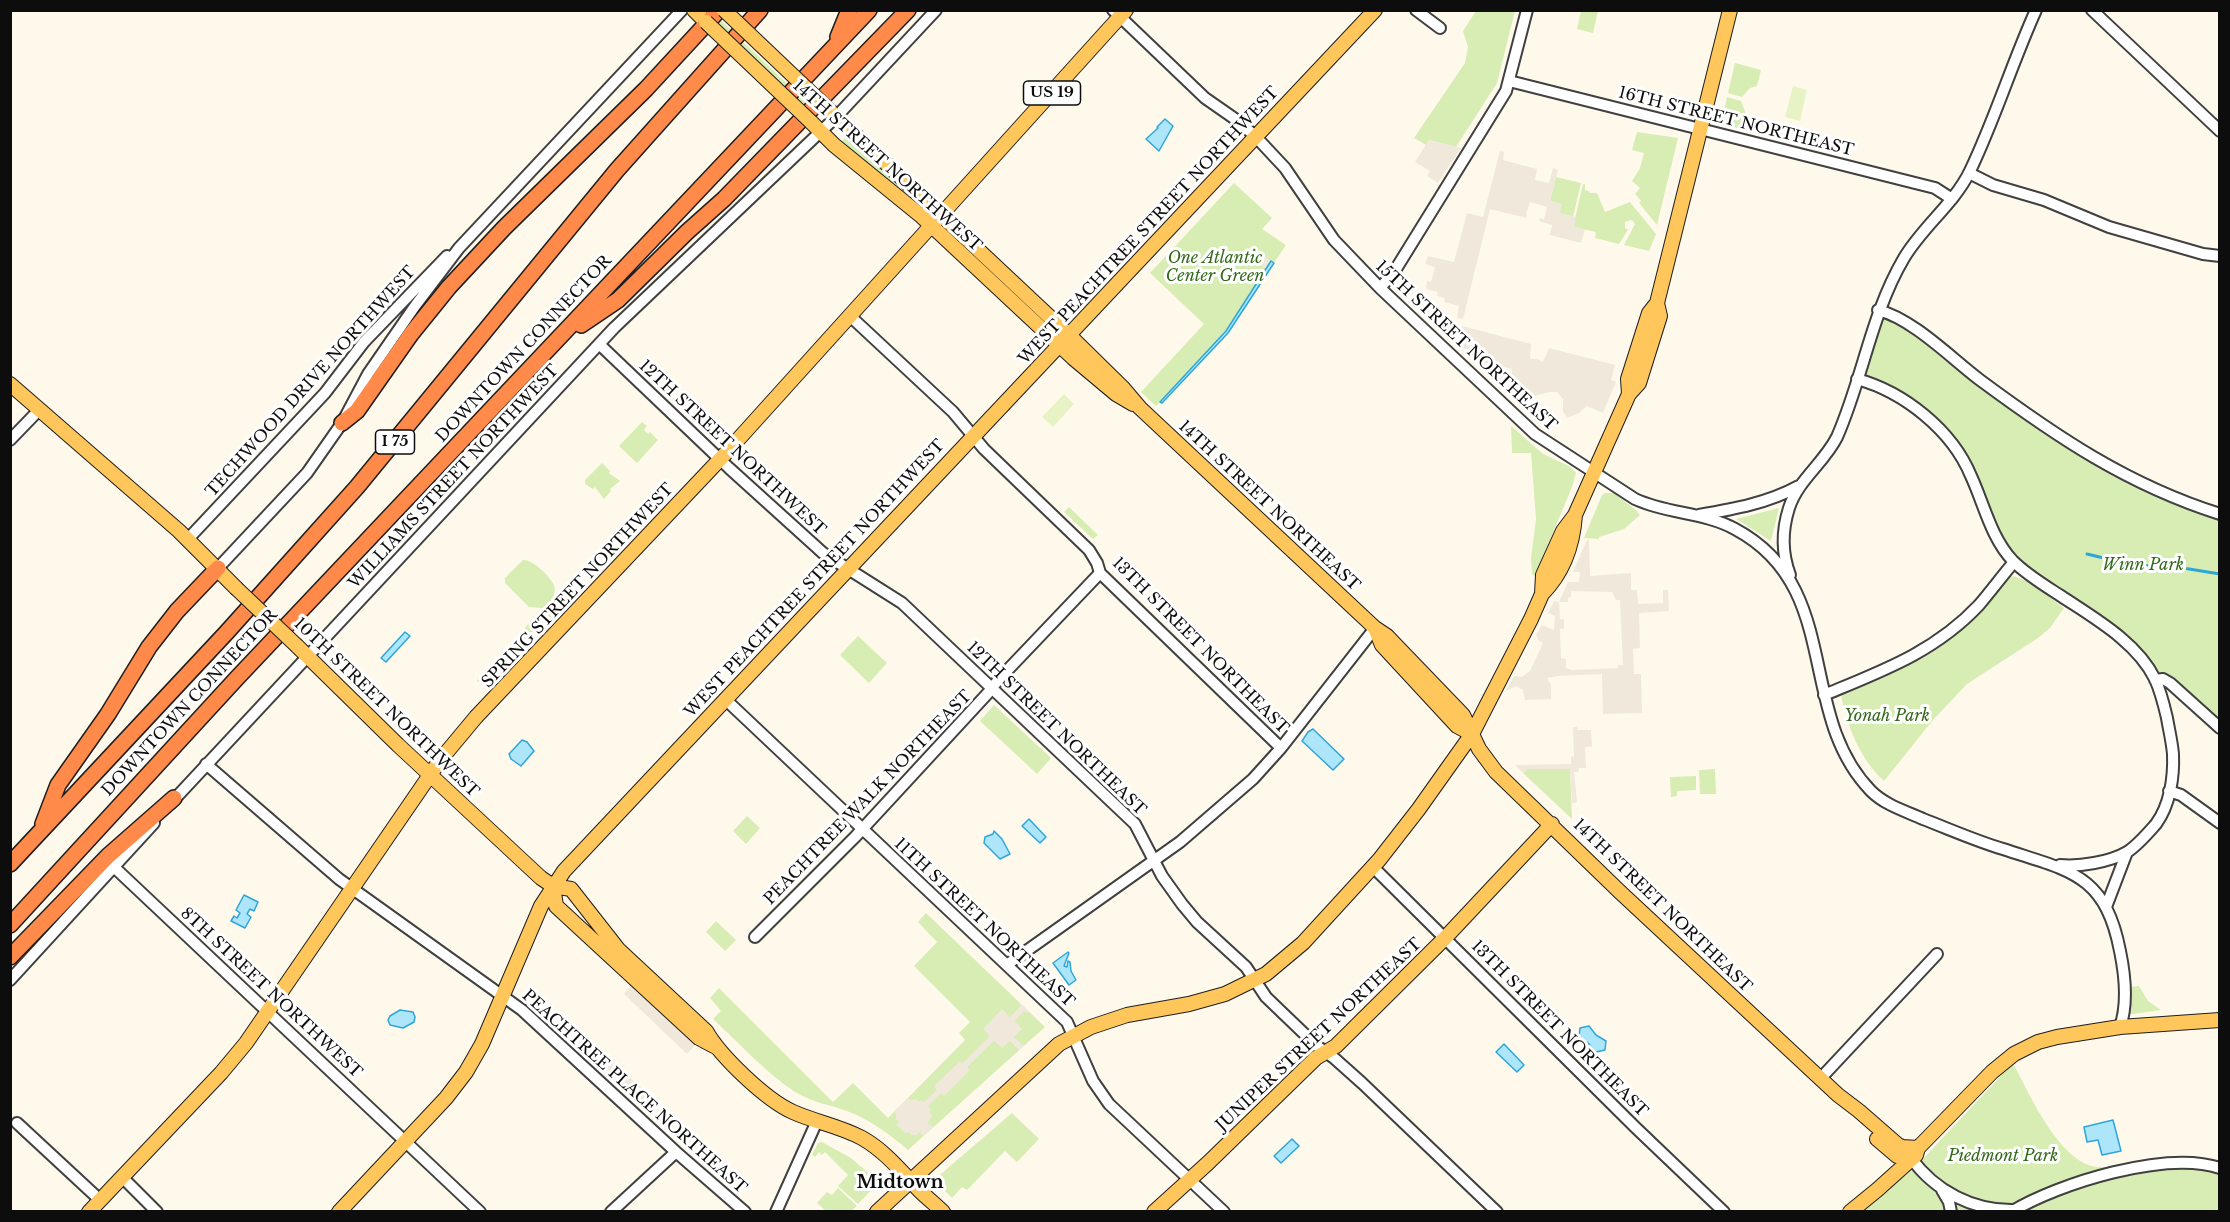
<!DOCTYPE html>
<style>
body{margin:0}
#map{position:relative;width:2230px;height:1222px;overflow:hidden;background:#fff9ec;font-family:"Libre Baskerville",serif}
canvas{display:block}
.frame{position:absolute;inset:0;border:12px solid #0d0d0d;pointer-events:none}
</style>
<div id="map">
<canvas width="2230" height="1222"></canvas>
<div class="frame"></div>
</div>
<script>
const ctx = document.querySelector('canvas').getContext('2d');
ctx.lineJoin = 'round';
function paint(path, color) { ctx.fillStyle = color; ctx.fill(path, 'evenodd'); }
function stroke(path, color, width, dash) { ctx.strokeStyle = color; ctx.lineWidth = width; ctx.lineCap = dash ? 'butt' : 'round'; ctx.setLineDash(dash || []); ctx.stroke(path); }
function drawText(font, color, halo, rows, align = 'center') {
  ctx.font = font + ' "Libre Baskerville",serif'; ctx.lineWidth = 6; ctx.setLineDash([]); ctx.textBaseline = 'middle'; ctx.strokeStyle = halo; ctx.fillStyle = color; for (const [text, x, y, turn = 0] of rows) {
    ctx.save(); ctx.translate(x, y); ctx.rotate((+turn || 0) * Math.PI / 180); ctx.textAlign = isNaN(turn) ? turn : align; if (halo) ctx.strokeText(text, 0, 0); ctx.fillText(text, 0, 0); ctx.restore();
  }
}
paint(new Path2D(`
 M1476 11H1515L1497 83 1456 147 1429 140 1426 145 1414 138 1465 63 1468 47 1463 31Z
 M1581 11H1598L1593 33 1577 29Z
 M713 13 804 100 808 108 717 22Z
 M1735 63 1761 70 1757 86 1750 88 1742 97 1728 93Z
 M1727 97 1741 101 1746 114 1742 129 1722 124Z
 M1637 132 1678 138 1657 225 1639 203 1641 201 1635 194 1640 188 1632 181 1640 168 1644 153 1632 150Z
 M845 138 901 185 919 203 899 187 861 162 840 143Z
 M1556 177 1581 183 1573 217 1559 213 1550 201Z
 M1234 183 1272 218 1262 229 1286 245 1274 263 1271 262 1226 331 1156 406 1141 392 1204 324 1150 273Z
 M1583 184H1585V190L1589 191 1590 193H1597L1605 212 1630 202 1656 234 1649 251 1624 245 1635 224 1632 220 1625 222V228L1628 230 1619 244 1595 238 1596 232 1573 227Z
 M1878 313 1899 320 2095 462 2219 515V722L2205 716 2108 631 2012 560 1950 444 1904 406 1855 373Z
 M642 422 647 426 644 430 648 434 650 432 658 440 637 463 619 446Z
 M1511 426 1543 454 1571 467 1576 473 1572 487 1535 576 1532 574 1531 558 1536 519 1531 453H1512Z
 M602 463 610 471 609 473 620 481 610 489 611 491 604 499 595 487 593 489 585 484V480Z
 M1605 493H1614L1637 511 1640 515 1624 529 1599 537V539L1584 538 1602 495Z
 M1069 507 1098 535 1093 539 1064 512Z
 M1779 508 1771 541 1736 519Z
 M523 560C532 559 550 576 554 585 556 590 554 595 552 600L543 608 529 607 505 583V578Z
 M2010 576C2026 577 2051 598 2064 608L2050 628 2038 638 1967 684 1933 720 1884 781C1860 759 1847 726 1841 695L1845 691C1871 682 1898 672 1922 658 1958 639 1985 606 2010 576Z
 M547 614 555 615 486 685 477 681 531 621 540 619Z
 M858 636 887 663 869 683 840 655Z
 M994 705 1051 758 1037 774 980 721Z
 M1527 769H1570L1572 819 1523 773Z
 M1715 769 1716 794H1700L1699 770Z
 M1696 776V790L1677 791V796L1671 797 1670 777Z
 M747 816 760 828 746 844 733 831Z
 M926 913 1045 1027 908 1150C889 1134 871 1120 847 1111 831 1105 814 1103 799 1094 772 1079 737 1041 713 1019L721 1011 710 998 719 988 833 1102 853 1083 888 1118 965 1040 959 1033 970 1022 914 966 937 942 918 922Z
 M716 921 736 940 725 951 706 932Z
 M2139 986 2148 1001 2161 1010 2126 1015 2129 987Z
 M2013 1063C2029 1093 2057 1157 2092 1166 2108 1171 2133 1160 2151 1159 2174 1158 2197 1159 2219 1162V1211L1840 1212 1920 1162Z
 M1012 1113 1039 1139 1017 1162 1005 1151 967 1190 962 1187 952 1198 934 1180Z
 M822 1142 851 1158 879 1182 858 1204 838 1186 848 1175 825 1152 822 1155 819 1152 815 1157 812 1155 818 1143Z
 M838 1188 857 1206 851 1211H826L817 1203 827 1192 832 1195Z`), '#d7edb3');
paint(new Path2D(`
 M1793 86 1807 90 1800 121 1785 117Z
 M1064 394 1074 404 1053 427 1042 417Z`), '#e8f3c5');
paint(new Path2D(`
 M1429 140 1461 148 1438 183 1427 176 1430 171 1415 162Z
 M1500 151 1504 152 1503 160 1537 169 1535 180 1549 183 1553 168 1558 170 1550 200 1562 204 1560 213 1576 217 1574 227 1585 229 1581 243 1550 235 1552 225 1539 221 1540 218 1544 219 1547 207 1530 202 1526 214 1527 218 1490 209 1463 319 1457 318 1459 306 1444 302 1445 298 1437 296 1438 292 1426 289 1427 281 1431 282 1435 267 1425 264 1428 256 1454 262 1467 213 1483 217Z
 M1250 247 1271 261 1266 269 1245 255Z
 M1462 326 1531 344 1530 359H1537L1543 362 1549 348 1615 365 1611 380 1616 382 1603 413 1587 406 1579 413 1567 418 1563 411V399L1557 392H1550L1534 396 1521 393 1513 384 1511 378 1512 369 1478 361 1458 342Z
 M1587 540H1589L1590 576 1631 573V590H1637L1638 604 1663 603V590H1668L1669 611 1639 613 1640 648 1633 649 1634 674H1641L1642 713 1603 714 1602 674 1558 676 1547 678 1551 685V699L1525 700 1523 690 1516 686 1506 691 1514 676 1522 677 1530 671 1543 643 1538 640 1536 635 1542 625 1554 630 1555 616 1548 613 1554 601 1559 602 1568 582H1579L1580 572H1573ZM1571 591 1612 592 1616 600H1620L1623 665H1618V668L1571 670 1566 668V659L1561 658 1560 629H1564V619H1560L1559 602H1568V598L1571 597Z
 M1573 727H1577L1578 730H1591L1592 747H1585L1586 768H1579L1578 772H1574L1577 802 1572 803 1570 769H1527L1523 773 1515 765 1571 764V757L1574 756Z
 M632 985 696 1044 687 1054 624 994Z
 M1019 1003 1029 1012 1027 1013 1024 1011 1015 1021 1022 1029 1014 1037 1024 1046 1019 1050 1010 1041 1002 1048 994 1041 967 1067 970 1070 944 1096 941 1093 928 1106 931 1109 929 1112 932 1115 928 1123 933 1127 923 1136 919 1132 916 1135H912L908 1132 906 1134 897 1125 899 1122 896 1119V1114L894 1111 908 1098 910 1100 916 1099 919 1102 921 1100 924 1102 937 1090 934 1086 960 1061 963 1063 990 1036 983 1029 1002 1009 1010 1017 1020 1007Z
 M585 1036 649 1095 639 1105 576 1046Z`), '#efe8db');
const water = new Path2D(`
 M1165 119 1173 126 1159 151 1146 139 1158 128 1157 127Z
 M1271 261 1274 263 1228 333 1162 403 1160 402 1226 331Z
 M405 632 410 636 386 662 381 658Z
 M1313 729 1344 759 1333 770 1302 741 1308 732Z
 M522 740 527 742 534 751 521 766 511 759 509 754Z
 M1029 819 1046 837 1040 843 1022 826Z
 M994 831 1002 839 1010 854 1000 859 984 843 985 837 993 834Z
 M244 895 258 902 254 911 250 909 247 914 251 917 245 928 231 921 234 916 237 918 240 913 236 910Z
 M1068 952 1069 953 1064 966 1067 967 1068 961 1070 962 1071 971 1076 980 1069 985 1053 963Z
 M400 1010 413 1012 415 1017 414 1022 403 1028 390 1025 388 1020 390 1016Z
 M1589 1026 1596 1035 1606 1041 1605 1050 1596 1052 1588 1043 1579 1037 1580 1028Z
 M1504 1044 1524 1065 1517 1072 1496 1052Z
 M2113 1120 2121 1151 2102 1155 2098 1140 2087 1142 2084 1127Z
 M1292 1139 1299 1146 1281 1163 1274 1156Z`);
paint(water, '#ade6fb');
stroke(water, '#2ea6d8', 1.5);
stroke(new Path2D(`
 M2087 554 2133 565 2183 568 2220 574`), '#2ea6d8', 3);
const minor = new Path2D(`
 M1113 10 1205 98 1238 121 1256 137 1285 168 1334 240 1380 288 1535 434 1635 499C1667 514 1704 512 1735 529 1844 587 1795 713 1871 791 1885 805 1905 811 1923 819 1949 829 1976 841 2003 849 2069 871 2105 873 2120 951 2125 975 2128 1004 2120 1027
 M1416 10 1440 28
 M2092 10 2220 131
 M1509 81 1935 188 1952 199
 M1969 173 1993 185 2044 200 2109 227 2203 254 2220 256
 M1380 288 1394 272 1506 91 1527 10
 M1878 310C1913 319 1951 358 1980 380 2057 437 2128 485 2220 514
 M850 316 953 412 984 449 1089 550 1097 563 1100 573 1281 748
 M599 344 729 468 823 553 902 603 1135 824 1162 876 1182 904 1197 922 1246 967 1266 997 1317 1046 1334 1058 1362 1083 1497 1212
 M1857 379C1904 392 1952 430 1971 476 1984 504 1991 538 2013 561 2027 575 2044 585 2061 596 2094 618 2137 642 2155 679 2161 692 2164 705 2167 718 2169 730 2172 742 2173 754 2174 777 2170 805 2156 824 2148 833 2137 846 2127 852 2110 862 2079 867 2060 865
 M10 440 39 410
 M1699 515C1734 509 1768 503 1799 486
 M188 539 325 393 364 342 447 256
 M218 568 307 473 342 423 368 374 415 306 459 248 682 10
 M1790 575C1782 554 1782 530 1789 508 1798 480 1824 463 1837 437 1863 378 1871 314 1904 258 1923 226 1954 204 1970 171 1995 119 2012 63 2036 10
 M2155 680 2163 679 2170 683 2220 728
 M1824 695C1882 671 1935 652 1979 605 1991 591 2002 576 2014 562
 M725 699 1067 1022 1093 1081 1109 1104 1224 1212
 M206 764 339 879 522 1010 676 1152 745 1212
 M2169 791 2181 795 2220 823
 M170 804 614 328 836 117 936 10
 M1373 867 1636 1128 1724 1212
 M115 868 480 1212
 M2106 907 2127 852
 M755 937 855 837 988 693 999 679 1100 573
 M1008 964 1180 842 1253 779 1281 748 1375 628
 M10 980 154 823
 M1820 1079 1937 954
 M17 1123 100 1200
 M1911 1158C1935 1191 1973 1211 2014 1210
 M122 1177 157 1212
 M1942 1190 1949 1202 1951 1212
 M611 1212 676 1152
 M776 1212 817 1121
 M2011 1212C2059 1183 2166 1150 2220 1168`);
const major = new Path2D(`
 M694 10 706 22
 M826 107 1069 335 1123 388 1140 408 1375 628 1387 636 1463 715 1479 749 1496 772 1620 892 1838 1095 1859 1111 1898 1145 1902 1147 1918 1148
 M811 122 834 145 920 215 1073 358 1116 394 1133 404
 M10 384 179 531 236 588
 M1629 394 1628 379 1649 313 1657 303 1730 10
 M1542 594C1563 573 1573 544 1575 515
 M1375 628 1382 645 1457 726 1472 734
 M297 646 398 745 541 878 553 886 571 889 618 949 706 1031C720 1056 766 1100 793 1112 815 1122 840 1126 862 1138 885 1151 901 1171 919 1190 927 1198 935 1204 943 1212
 M553 886 556 906 699 1038 714 1046
 M1877 1139 1897 1156 1911 1158
 M89 1212 221 1073 246 1043 441 759 476 717 725 454 1126 10
 M339 1212 446 1098 466 1072 482 1044 541 906 564 871 1375 10
 M877 1212 1059 1044 1091 1027 1127 1015 1189 1004 1225 994 1266 974 1303 943 1379 860 1418 810 1472 734 1531 619 1542 594 1543 575 1563 531 1575 515 1629 394 1639 383 1660 316 1657 303
 M1154 1212 1208 1163 1316 1058 1336 1046 1445 938 1552 824
 M1850 1212 1877 1190 1916 1155 1918 1148 1992 1072 2014 1054 2038 1042 2057 1037 2120 1027 2220 1020`);
const highway = new Path2D(`
 M838 37 849 10
 M581 325 618 300 687 232 724 199 908 10
 M342 423 357 411 411 334 449 287 504 228 646 89 719 10
 M43 824 58 785 108 714 149 647 177 611 218 568
 M10 864 227 632 357 487 617 170 760 10
 M10 925 237 678 869 10
 M10 957 108 856 174 798`);
stroke(minor, '#404040', 14);
stroke(major, '#1e1e1e', 16);
stroke(highway, '#1e1e1e', 18);
stroke(minor, '#fff', 10);
stroke(major, '#ffc65c', 14);
stroke(highway, '#ff8a4a', 15);
const majorBridge = new Path2D(`
 M724 10 826 107
 M706 22 811 122
 M236 588 297 646`);
stroke(majorBridge, '#1e1e1e', 16, []);
stroke(majorBridge, '#ffc65c', 14);
for (const [x, y, w] of [
 [1052,93,57],
 [395,442,39]
]) { const box = new Path2D(); box.roundRect(x - w / 2, y - 12, w, 24, 4.5); ctx.fillStyle = '#fff'; ctx.fill(box); stroke(box, '#0d0d0d', 1.5); }
drawText('bold 15px', '#0d0d0d', null, [
 ["US 19",1052,93],
 ["I 75",395,442]
]);
drawText('16px', '#0d0d0d', '#fff', [
 ["16TH STREET NORTHEAST",1736,122,14],
 ["14TH STREET NORTHWEST",887,166,42],
 ["WEST PEACHTREE STREET NORTHWEST",1149,226,-47],
 ["15TH STREET NORTHEAST",1466,346,43],
 ["DOWNTOWN CONNECTOR",524,349,-47],
 ["TECHWOOD DRIVE NORTHWEST",311,382,-48],
 ["12TH STREET NORTHWEST",732,448,43],
 ["WILLIAMS STREET NORTHWEST",454,477,-47],
 ["14TH STREET NORTHEAST",1269,506,43],
 ["WEST PEACHTREE STREET NORTHWEST",815,579,-47],
 ["SPRING STREET NORTHWEST",578,586,-47],
 ["13TH STREET NORTHEAST",1200,646,45],
 ["DOWNTOWN CONNECTOR",190,703,-47],
 ["10TH STREET NORTHWEST",386,708,44],
 ["12TH STREET NORTHEAST",1056,729,44],
 ["PEACHTREE WALK NORTHEAST",868,798,-46],
 ["14TH STREET NORTHEAST",1662,906,44],
 ["11TH STREET NORTHEAST",984,923,43],
 ["8TH STREET NORTHWEST",271,993,43],
 ["13TH STREET NORTHEAST",1559,1029,45],
 ["JUNIPER STREET NORTHEAST",1319,1035,-43],
 ["PEACHTREE PLACE NORTHEAST",634,1092,42]
]);
drawText('italic 16px', '#316918', '#fff', [
 ["One Atlantic",1215,258],
 ["Center Green",1215,276],
 ["Winn Park",2143,565],
 ["Yonah Park",1887,716],
 ["Piedmont Park",2003,1156]
]);
drawText('bold 18px', '#0d0d0d', '#fff', [
 ["Midtown",900,1183]
]);
</script>
